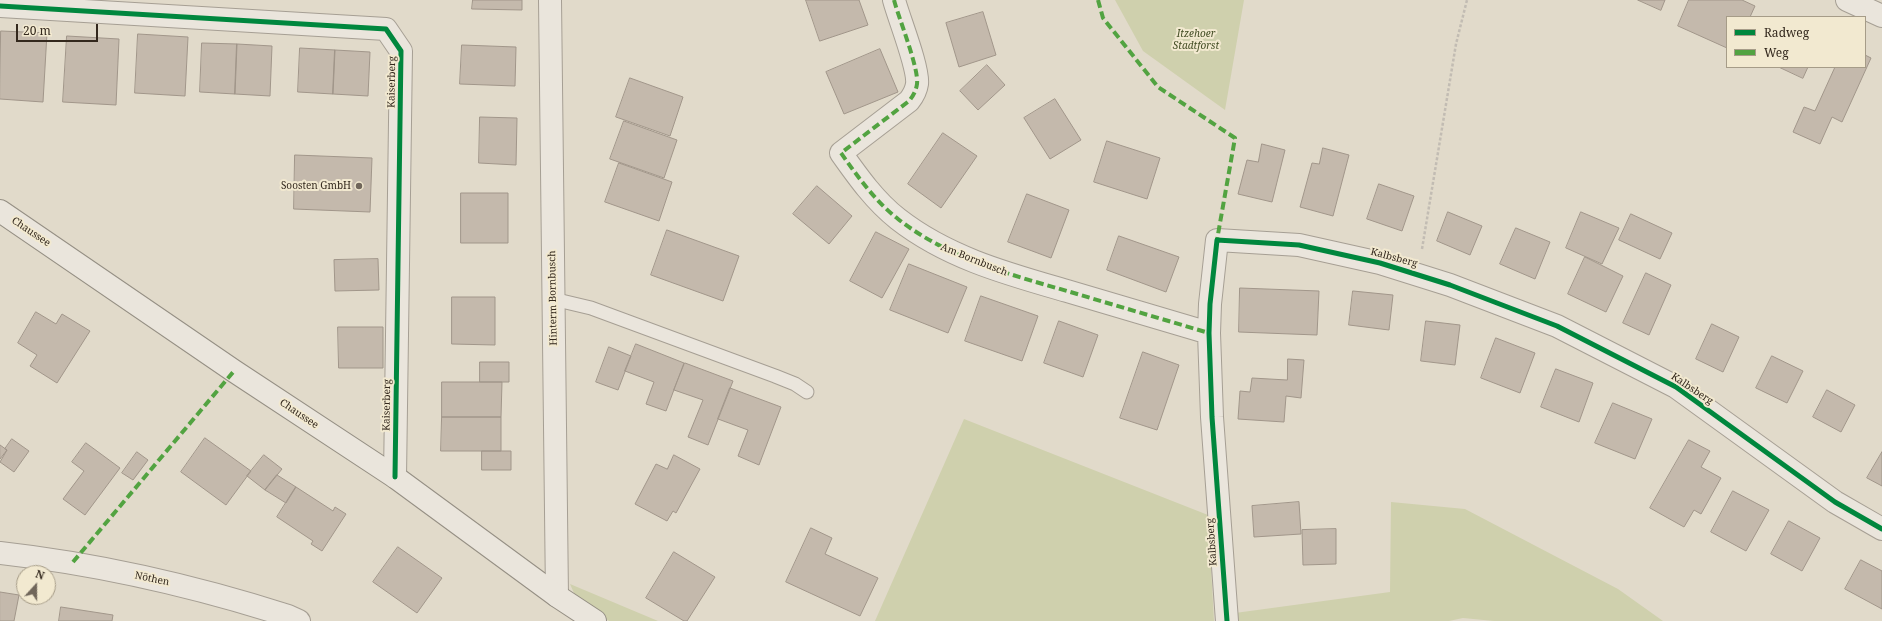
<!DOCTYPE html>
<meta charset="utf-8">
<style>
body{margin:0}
#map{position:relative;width:1882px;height:621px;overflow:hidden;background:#e1daca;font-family:"Noto Serif",serif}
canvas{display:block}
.legend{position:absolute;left:1726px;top:16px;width:140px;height:52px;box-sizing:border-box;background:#f2e9d0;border:1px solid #a69c88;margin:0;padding:5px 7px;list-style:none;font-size:12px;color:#33281d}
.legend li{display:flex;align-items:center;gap:8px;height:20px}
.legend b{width:20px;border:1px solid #a69c88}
.north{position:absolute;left:16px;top:565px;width:40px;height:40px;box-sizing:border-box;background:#f2e9d0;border:1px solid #a69c88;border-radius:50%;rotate:21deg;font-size:11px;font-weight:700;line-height:16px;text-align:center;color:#33281d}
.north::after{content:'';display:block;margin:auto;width:14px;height:18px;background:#70665a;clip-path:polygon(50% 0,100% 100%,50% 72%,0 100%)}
.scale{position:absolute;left:16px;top:24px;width:82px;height:18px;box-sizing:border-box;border:2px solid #33281d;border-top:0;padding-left:5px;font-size:12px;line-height:14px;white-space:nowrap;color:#33281d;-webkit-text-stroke:3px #f2e9d0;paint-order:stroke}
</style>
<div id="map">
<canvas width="1882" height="621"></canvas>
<ul class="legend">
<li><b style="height:5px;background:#00873e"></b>Radweg</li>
<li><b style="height:5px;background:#52a341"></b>Weg</li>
</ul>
<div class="north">N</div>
<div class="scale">20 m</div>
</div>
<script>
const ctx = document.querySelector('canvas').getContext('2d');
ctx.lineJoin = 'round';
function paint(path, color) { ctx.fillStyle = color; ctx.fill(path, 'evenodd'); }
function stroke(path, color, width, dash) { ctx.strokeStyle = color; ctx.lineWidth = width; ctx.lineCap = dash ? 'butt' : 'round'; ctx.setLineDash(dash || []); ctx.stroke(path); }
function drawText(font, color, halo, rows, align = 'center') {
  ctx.font = font + ' "Noto Serif",serif'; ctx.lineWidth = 4; ctx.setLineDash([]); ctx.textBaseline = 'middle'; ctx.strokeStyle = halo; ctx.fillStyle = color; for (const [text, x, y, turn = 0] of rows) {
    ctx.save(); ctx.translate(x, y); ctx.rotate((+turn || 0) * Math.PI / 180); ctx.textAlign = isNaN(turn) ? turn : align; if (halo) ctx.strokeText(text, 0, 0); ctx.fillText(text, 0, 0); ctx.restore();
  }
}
paint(new Path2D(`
 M1115 0H1244L1225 110 1143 51Z
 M964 419 1208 515 1214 621H875Z
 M1391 502 1465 509 1618 589 1663 621H1494L1463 618 1449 621H1236L1235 613 1390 592Z
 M570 584 658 621H609L577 600Z`), '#cfd0ad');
const building = new Path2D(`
 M473 0H522V10L472 9Z
 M806 0H859L868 25 820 41Z
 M1638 0H1665L1661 10Z
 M1689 0H1742L1755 6 1750 17H1727V48L1678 26Z
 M983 12 996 55 959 67 946 23Z
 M1 31 47 33 43 102 0 99Z
 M138 34 188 37 185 96 135 93Z
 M67 36 119 39 116 105 63 102Z
 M202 43 237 44 235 94 200 92Z
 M237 44 272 46 270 96 235 94Z
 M462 45 516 47 515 86 460 84Z
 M300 48 335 50 333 94 298 92Z
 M880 49 898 92 844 114 826 72Z
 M335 50 370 52 368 96 333 94Z
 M1865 55 1871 58 1842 122 1832 117 1820 144 1793 132 1804 107 1815 111 1835 67H1865Z
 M987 65 1005 85 978 110 960 91Z
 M1779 67H1808L1803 78Z
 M630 78 683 97 670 136 616 117Z
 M1055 99 1081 140 1050 159 1024 118Z
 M480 117 517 118 516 165 479 163Z
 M624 121 677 140 664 178 610 159Z
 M943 133 977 156 941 208 908 184Z
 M1107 141 1160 158 1147 199 1094 182Z
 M1262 144 1285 150 1272 202 1238 194 1247 160 1258 162Z
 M1323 148 1349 155 1333 216 1300 207 1312 163 1319 164Z
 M295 155 372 158 370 212 294 209Z
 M619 163 672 182 659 221 605 202Z
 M1379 184 1414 196 1402 231 1367 219Z
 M817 186 852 216 829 244 793 214Z
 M461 193H508V243H461Z
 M1027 194 1069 210 1051 258 1008 242Z
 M1448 212 1482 226 1470 255 1437 241Z
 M1581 212 1619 228 1602 264 1566 248Z
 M1631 214 1672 233 1660 259 1619 240Z
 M1516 228 1550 242 1535 279 1500 264Z
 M667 230 739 256 723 301 651 275Z
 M876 232 909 249 882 298 850 281Z
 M1119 236 1179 257 1166 292 1107 270Z
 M1585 257 1623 276 1606 312 1568 294Z
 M378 259 379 290 335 291 334 260Z
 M909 264 967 287 948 333 890 310Z
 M1646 273 1671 285 1649 335 1623 323Z
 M1240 288 1319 291 1317 335 1239 332Z
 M1353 291 1393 295 1389 330 1349 325Z
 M981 296 1038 316 1022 361 965 341Z
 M452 297H495V345L452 344Z
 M36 312 56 324 62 314 90 331 57 383 30 366 37 355 18 343Z
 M1059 321 1098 335 1083 377 1044 363Z
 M1426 321 1460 325 1455 365 1421 361Z
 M1712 324 1739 337 1723 372 1696 359Z
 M338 327H383V368H339Z
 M1496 338 1535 353 1520 393 1481 378Z
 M636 344 684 363 666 411 646 404 654 382 625 371Z
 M609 347 631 356 618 390 596 382Z
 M1143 352 1179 365 1157 430 1120 418Z
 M1772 356 1803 371 1787 403 1756 388Z
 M1288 359 1304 360 1301 398 1286 396 1284 422 1238 419 1240 391 1250 392 1252 378 1287 380Z
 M480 362H509V382H480Z
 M685 363 733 381 708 445 688 437 703 400 674 390Z
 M1556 369 1593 383 1579 422 1541 407Z
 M442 382H502L501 417H442Z
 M730 388 781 407 759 465 738 456 748 430 718 419Z
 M1827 390 1855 405 1841 432 1813 417Z
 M1613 403 1652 419 1635 459 1595 443Z
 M442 417H501V451H441Z
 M205 438 251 471 226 505 181 472Z
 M12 439 29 451 14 472 0 462 7 450 5 449Z
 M1689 440 1710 451 1701 467 1721 478 1701 514 1694 510 1684 527 1650 508Z
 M86 443 120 468 85 515 63 499 84 471 72 462Z
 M0 445 7 450 0 459Z
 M482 451H511V470H482Z
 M137 452 148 460 133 480 122 473Z
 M1882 452V486L1867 478Z
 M264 455 282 469 265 490 247 476Z
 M674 455 700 469 676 513 673 511 667 521 635 504 656 464 667 469Z
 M277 475 296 487 286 503 265 490Z
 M296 487 333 511 335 507 346 514 322 551 311 544 313 541 277 517Z
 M1733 491 1769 510 1746 551 1711 532Z
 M1299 502 1301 534 1254 537 1252 506Z
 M1789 521 1820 538 1802 571 1771 554Z
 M811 528 832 538 825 554 878 578 860 616 786 582Z
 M1336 529V564L1303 565 1302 530Z
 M398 547 442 578 417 613 373 582Z
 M674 552 715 577 687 621H684L646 598Z
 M1861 560 1882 571V609L1845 589Z
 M0 592 19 595 14 621H0Z
 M61 607 113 615 112 621H59Z`);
paint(building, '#c4b9ac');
stroke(building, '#a1968a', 1);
const lane = new Path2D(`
 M553 299 591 308 775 376 795 384 807 392`);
const street = new Path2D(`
 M550 0 557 596
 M894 0C899 19 919 68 917 84 916 91 913 96 909 101L841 153C858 177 875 201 898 219 948 258 1008 274 1067 291 1114 305 1162 319 1209 333
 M1847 0 1882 16
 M0 6 386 29 401 51 395 477
 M0 553C98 564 194 586 288 616L299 621
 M1227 621 1212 417 1209 333 1210 304 1217 240 1299 245 1380 263 1450 285 1557 326 1676 387 1835 502 1882 529`);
const secondary = new Path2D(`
 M0 211 234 371 395 477 557 596 595 621`);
stroke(lane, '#a69f94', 15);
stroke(street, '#a69f94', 24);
stroke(secondary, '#958f84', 24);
stroke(new Path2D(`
 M1422 249 1456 44 1467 0`), '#c2bcb3', 2.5, [3, 2]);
stroke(lane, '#eae5dc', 13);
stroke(street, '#eae5dc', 22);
stroke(secondary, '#eae5dc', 22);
stroke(new Path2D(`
 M894 0C899 19 919 68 917 84 916 91 913 96 909 101L841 153C858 177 875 201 898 219 948 258 1008 274 1067 291 1114 305 1162 319 1209 333
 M1098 0 1103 18 1158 87 1235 138 1217 240
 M73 562 234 371`), '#52a341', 4, [8, 4]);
stroke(new Path2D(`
 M0 6 386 29 401 51 395 477
 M1227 621 1212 417 1209 333 1210 304 1217 240 1299 245 1380 263 1450 285 1557 326 1676 387 1835 502 1882 529`), '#00873e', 5);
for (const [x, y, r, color] of [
 [359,186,4,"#70665a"]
]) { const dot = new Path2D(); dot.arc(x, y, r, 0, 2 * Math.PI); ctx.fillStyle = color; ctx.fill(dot); stroke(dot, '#f2e9d0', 1.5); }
drawText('italic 10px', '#444e25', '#f2e9d0', [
 ["Itzehoer",1196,34],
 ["Stadtforst",1196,46]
]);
drawText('10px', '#33281d', '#f2e9d0', [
 ["Kaiserberg",392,82,-89],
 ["Chaussee",31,232,34],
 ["Kalbsberg",1394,258,15],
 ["Am Bornbusch",974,260,22],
 ["Hinterm Bornbusch",553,298,-91],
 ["Kalbsberg",1692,389,34],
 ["Kaiserberg",387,405,-89],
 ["Chaussee",299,414,34],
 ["Kalbsberg",1212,542,-94],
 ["Nöthen",152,579,12]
]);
drawText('10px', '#33281d', '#f2e9d0', [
 ["Soosten GmbH",351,186]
], 'right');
</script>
